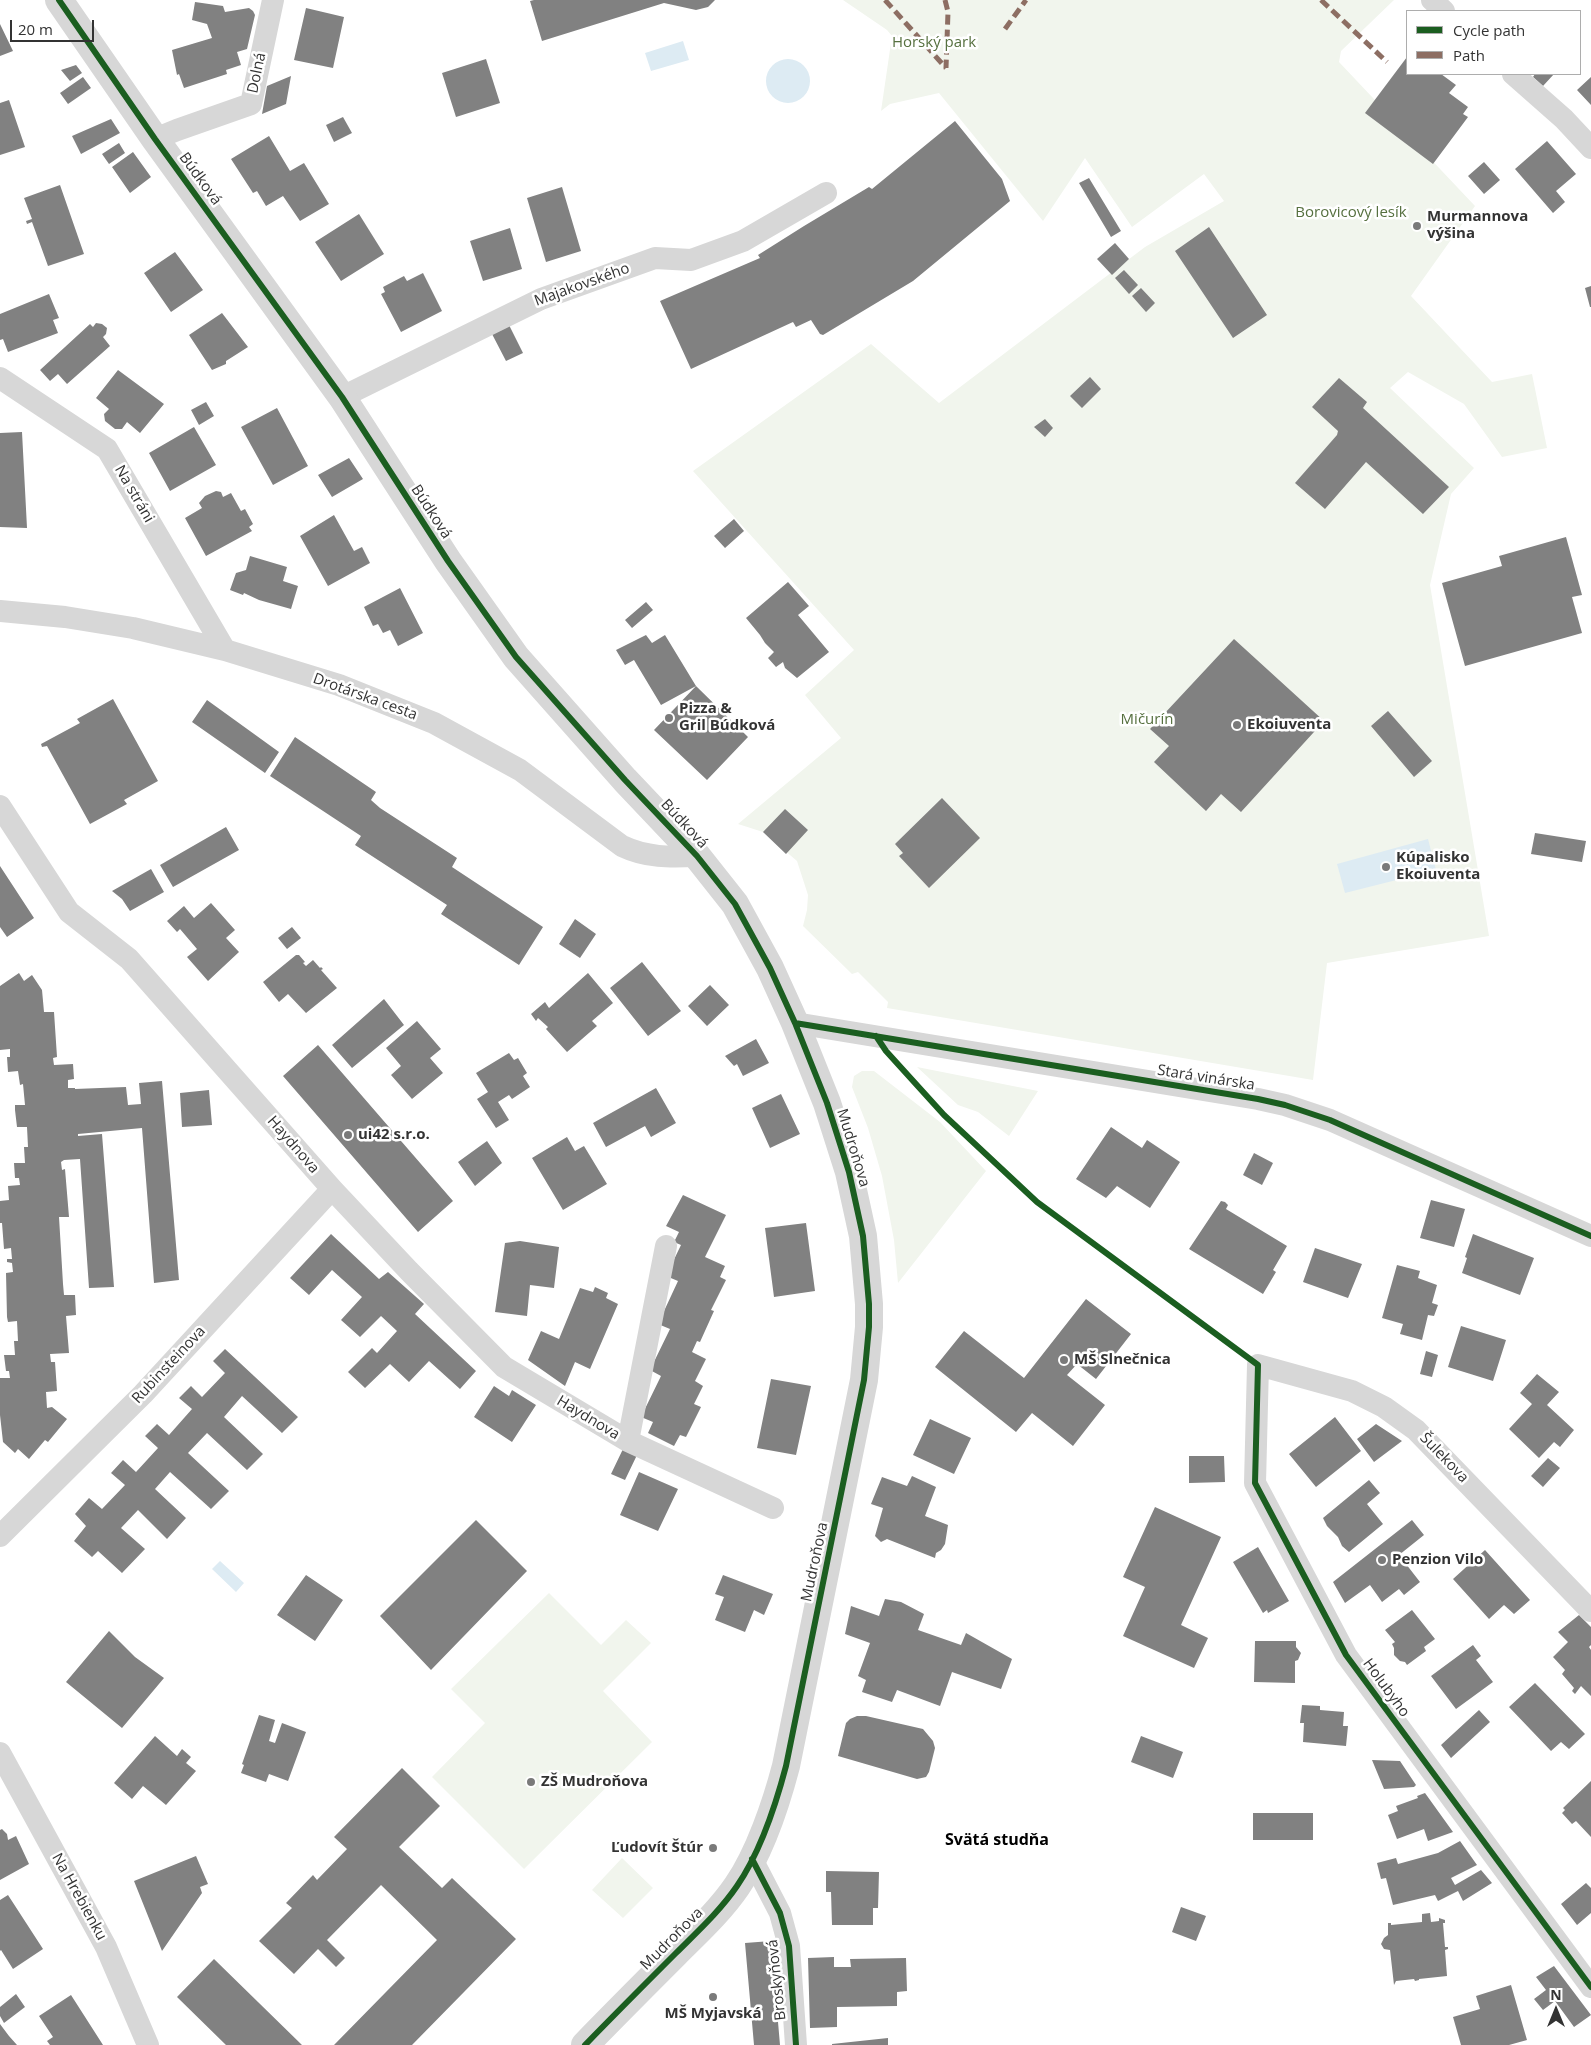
<!DOCTYPE html>
<meta charset="utf-8">
<style>
body{margin:0}
#map{position:relative;width:1591px;height:2045px;overflow:hidden;background:#fff;font-family:"Open Sans",sans-serif}
canvas{display:block}
.legend{position:absolute;left:1406px;top:10px;width:175px;height:65px;box-sizing:border-box;background:#fff;border:1px solid #adadad;margin:0;padding:6px 9px;list-style:none;font-size:15px;color:#333}
.legend li{display:flex;align-items:center;gap:10px;height:25px}
.legend b{width:25px;border:1px solid #adadad}
.north{position:absolute;left:1531px;top:1985px;width:50px;height:50px;-webkit-text-stroke:4px #fff;paint-order:stroke;rotate:0deg;font-size:14px;font-weight:700;line-height:20px;text-align:center;color:#333}
.north::after{content:'';display:block;margin:auto;width:18px;height:22px;background:#333;clip-path:polygon(50% 0,100% 100%,50% 72%,0 100%)}
.scale{position:absolute;left:10px;top:20px;width:84px;height:22px;box-sizing:border-box;border:2px solid #333;border-top:0;padding-left:6px;font-size:15px;line-height:18px;white-space:nowrap;color:#333;-webkit-text-stroke:4px #fff;paint-order:stroke}
</style>
<div id="map">
<canvas width="1591" height="2045"></canvas>
<ul class="legend">
<li><b style="height:6px;background:#1b5e20"></b>Cycle path</li>
<li><b style="height:6px;background:#8d6e63"></b>Path</li>
</ul>
<div class="north">N</div>
<div class="scale">20 m</div>
</div>
<script>
const ctx = document.querySelector('canvas').getContext('2d');
ctx.lineJoin = 'round';
function paint(path, color) { ctx.fillStyle = color; ctx.fill(path, 'evenodd'); }
function stroke(path, color, width, dash) { ctx.strokeStyle = color; ctx.lineWidth = width; ctx.lineCap = dash ? 'butt' : 'round'; ctx.setLineDash(dash || []); ctx.stroke(path); }
function drawText(font, color, halo, rows, align = 'center') {
  ctx.font = font + ' "Open Sans",sans-serif'; ctx.lineWidth = 5; ctx.setLineDash([]); ctx.textBaseline = 'middle'; ctx.strokeStyle = halo; ctx.fillStyle = color; for (const [text, x, y, turn = 0] of rows) {
    ctx.save(); ctx.translate(x, y); ctx.rotate((+turn || 0) * Math.PI / 180); ctx.textAlign = isNaN(turn) ? turn : align; if (halo) ctx.strokeText(text, 0, 0); ctx.fillText(text, 0, 0); ctx.restore();
  }
}
paint(new Path2D(`
 M843 0H1394L1341 51 1339 62 1475 206 1411 296 1492 382 1532 374 1547 448 1502 457 1464 404 1408 372 1390 388 1474 468 1451 494 1430 585 1489 936 1327 963 1313 1080 887 1008 888 1002 858 972 852 974 803 926 807 910 808 895 797 861 763 832 738 824 841 738 805 695 854 650 693 471 871 344 939 403 1145 247 1224 201 1204 174 1132 227 1085 158 1043 221 939 93 890 104 881 111 892 36 887 30Z
 M917 1067 1038 1091 1009 1136 978 1112 958 1105Z
 M862 1071H874L940 1122 986 1171 898 1283 894 1240 882 1176 868 1128 852 1087 854 1076Z
 M549 1593 601 1645 626 1620 651 1643 603 1691 652 1742 524 1869 432 1777 485 1723 451 1689Z
 M622 1858 653 1888 623 1918 592 1890Z`), '#f1f5ed');
paint(new Path2D(`
 M683 41 689 60 651 71 645 53Z
 M766 81a22 22 0 1 1 44 0a22 22 0 1 1-44 0Z
 M1428 839 1436 870 1345 893 1337 864Z
 M220 1561 244 1583 236 1592 212 1569Z`), '#ddebf3');
paint(new Path2D(`
 M534 0H715L708 7 696 10 664 3 542 41 530 1Z
 M195 2 223 6 225 12 249 8 253 11 255 15 247 49 237 52 241 65 226 70 227 74 184 88 179 74 177 75 172 50 212 38 207 24 192 20Z
 M306 8 344 17 333 68 294 60Z
 M0 24 13 51 0 56Z
 M1407 57V74H1441L1456 85 1449 93 1468 107 1463 114 1468 117 1433 164 1365 113Z
 M486 59 500 103 456 117 442 73Z
 M76 65 82 73 70 81 61 70Z
 M1535 74H1554L1543 86 1533 77Z
 M291 76 286 104 262 114 267 86Z
 M83 77 91 88 68 104 60 93Z
 M1591 77V105L1577 90Z
 M9 100 25 147 0 155V103Z
 M343 117 352 133 334 142 326 125Z
 M111 119 120 133 81 154 72 136Z
 M955 121 1002 179 1010 201 913 281 823 335 820 334 811 320 796 327 793 322 691 369 660 301 760 258 758 255 804 226 869 187 872 189Z
 M269 136 290 171 304 163 329 204 300 221 283 196 266 206 257 191 253 193 231 159Z
 M1547 141 1576 174 1556 191 1565 202 1553 213 1515 169Z
 M119 143 125 153 109 164 102 154Z
 M133 152 151 177 130 193 112 167Z
 M1484 162 1500 180 1484 194 1468 176Z
 M1089 178 1121 231 1111 237 1079 183Z
 M60 185 84 254 48 266 32 222 27 224 26 221 32 219 24 198Z
 M562 187 581 251 546 262 527 198Z
 M359 214 384 254 341 281 315 242Z
 M1209 227 1267 315 1233 338 1175 251Z
 M510 228 522 269 483 281 470 241Z
 M1115 243 1129 259 1112 275 1097 259Z
 M175 252 203 290 171 312 144 273Z
 M1124 270 1138 285 1129 294 1115 278Z
 M423 273 442 311 401 332 381 294 385 292 383 287 404 276 407 281Z
 M1591 286V307H1590L1585 288Z
 M1141 288 1155 303 1146 312 1132 296Z
 M49 294 59 318 53 320 58 333 8 352 3 339 0 340V314Z
 M222 313 248 347 226 361V364L212 370 189 335Z
 M96 323 102 324 107 328 106 334 103 337 110 346 67 384 58 374 50 381 40 370 90 324 93 327Z
 M509 325 523 353 506 361 492 334Z
 M118 370 164 404 140 433 127 422 122 429H115L105 421 104 414 109 409 96 398Z
 M1090 377 1101 389 1082 408 1070 396Z
 M1339 378 1367 402 1363 408 1449 487 1423 514 1366 462 1325 509 1295 483 1337 435 1338 431 1312 407Z
 M206 402 214 416 199 425 191 410Z
 M277 408 308 466 273 485 241 427Z
 M1045 419 1053 428 1045 437 1034 427Z
 M194 427 216 465 170 491 149 453Z
 M22 432 27 528 0 527V433Z
 M349 458 363 479 332 497 318 475Z
 M216 491 221 492 223 497 231 493 241 511 245 509 253 524 249 527 252 531 206 556 185 518 202 508 199 503 205 496Z
 M334 515 354 551 362 547 370 563 328 586 300 536Z
 M734 519 744 531 725 548 714 536Z
 M1566 537 1582 595 1572 597 1582 633 1465 666 1442 583 1502 566 1499 556Z
 M250 556 287 567 283 581 298 586 291 609 259 600 244 593 243 595 230 590 236 573 246 570Z
 M788 582 809 606 798 615 829 652 797 678 785 668 783 662 776 667 768 658 774 652 765 643 760 635 746 618Z
 M400 588 423 633 398 646 390 630 383 633 378 624 373 626 364 607Z
 M646 602 653 610 632 628 625 620Z
 M646 635 652 643 665 635 696 686 661 705 634 660 625 665 616 650Z
 M1234 639 1324 721 1241 812 1221 794 1206 811 1154 762 1169 746 1150 729Z
 M696 686 748 737 707 780 654 730Z
 M113 699 158 781 124 800 127 804 90 824 47 746 42 747 41 744 80 723 77 719Z
 M207 700 279 752 265 773 192 722Z
 M1388 711 1432 761 1414 777 1371 726Z
 M295 737 376 792 371 800 380 808 457 858 452 867 543 927 519 965 441 914 447 905 355 845 361 836 270 776Z
 M942 798 980 838 929 888 899 856 903 853 895 844Z
 M785 809 808 830 786 854 763 832Z
 M226 827 239 850 173 887 160 865Z
 M1535 833 1586 841 1582 862 1531 854Z
 M0 866 34 918 7 937 0 927Z
 M151 869 164 892 130 911 122 899 112 891Z
 M211 903 235 930 226 938 239 952 208 981 187 957 197 949 180 929 177 932 167 921 184 906 194 918Z
 M575 919 596 934 580 958 559 944Z
 M292 927 301 938 287 949 278 938Z
 M296 955H299L305 962 303 963 306 966 313 960 320 968 321 967 323 969 321 970 337 988 306 1013 288 994 279 1002 263 982Z
 M642 962 681 1011 648 1036 610 988Z
 M19 973 24 981 32 975 42 990 44 1012H54L57 1057 53 1058 54 1065 73 1064 74 1079 68 1080V1088H75V1089L126 1087 128 1105 141 1104 139 1083 162 1081 179 1280 154 1283 142 1128 78 1134V1136L102 1134 114 1287 89 1288 80 1159 64 1160 61 1162 62 1170 65 1169 69 1217H59L63 1284 64 1295H75L76 1315 66 1316 69 1353 50 1354 51 1362H55L57 1391 46 1392 47 1408 52 1407 67 1419 48 1442 45 1440 29 1459 18 1449 15 1453 3 1442 0 1415V1378H10L9 1371H6L4 1355H15L14 1341H18L17 1321 8 1322 7 1317 6 1273 13 1272 12 1263 7 1262V1259H12L11 1248 4 1249 2 1223H0V1201L9 1200 8 1186 20 1185 19 1178H15L14 1163H25L24 1147H28L27 1127H17L15 1110V1105H25L23 1084 20 1085 18 1071 8 1072 7 1057H10V1049L0 1050V986Z
 M588 973 613 1003 592 1021 597 1026 567 1052 546 1029 548 1027 538 1018 536 1021 531 1014 545 1002 549 1008Z
 M710 985 729 1005 707 1026 688 1006Z
 M384 999 404 1025 352 1068 332 1045Z
 M417 1021 441 1049 430 1058 443 1073 412 1099 391 1075 401 1066 386 1048Z
 M756 1039 769 1063 743 1076 737 1064 734 1066 725 1056Z
 M318 1045 453 1201 418 1232 283 1076Z
 M509 1053 514 1060 518 1058 527 1073 523 1076 530 1087 512 1099 509 1095 498 1102 509 1120 496 1128 477 1099 488 1092 476 1073Z
 M656 1088 676 1123 651 1137 645 1126 606 1147 593 1123Z
 M209 1090 212 1125 182 1127 180 1093Z
 M781 1094 800 1134 770 1148 752 1108Z
 M1111 1127 1142 1148 1147 1140 1180 1162 1150 1208 1117 1186 1106 1198 1076 1179Z
 M567 1137 575 1151 584 1146 607 1184 563 1210 532 1158Z
 M487 1141 502 1163 475 1186 458 1162Z
 M1254 1153 1273 1163 1262 1185 1243 1175Z
 M683 1195 726 1215 705 1257 725 1266 720 1277 726 1280 711 1310 714 1311 700 1342 697 1341 692 1352 706 1359 695 1381 703 1386 694 1404 701 1407 686 1437 680 1435 674 1446 648 1433 653 1422 641 1417 661 1376 650 1370 670 1329 658 1324 678 1281 666 1276 681 1245 674 1242 679 1232 666 1226Z
 M1431 1200 1465 1209 1454 1247 1420 1238Z
 M1221 1201 1225 1202 1228 1205 1226 1209 1287 1246 1273 1270 1276 1272 1263 1294 1189 1249Z
 M806 1223 815 1291 774 1297 765 1228Z
 M331 1234 379 1279 388 1272 424 1304 415 1314 476 1371 460 1389 429 1361 409 1382 390 1364 365 1388 348 1372 372 1348 377 1353 397 1331 381 1316 360 1337 341 1320 362 1297 332 1270 309 1295 290 1278Z
 M1473 1234 1534 1258 1520 1295 1462 1273 1467 1258 1465 1257Z
 M520 1241 559 1247 554 1288 530 1285 527 1316 495 1312 505 1243Z
 M1315 1248 1362 1264 1348 1298 1303 1282Z
 M1397 1265 1420 1271 1418 1278 1437 1285 1432 1303 1438 1305 1434 1316 1428 1315 1422 1340 1400 1334 1403 1324 1382 1318Z
 M595 1287 608 1293 606 1298 618 1304 590 1369 575 1362 565 1386 528 1360 541 1331 559 1339 580 1288 593 1292Z
 M1086 1299 1131 1334 1096 1379 1077 1364 1067 1375 1105 1405 1073 1446 1032 1413 1016 1432 935 1367 964 1331 1024 1378Z
 M1461 1326 1506 1340 1493 1381 1448 1367Z
 M225 1349 298 1417 282 1433 242 1396 224 1417 263 1454 247 1470 207 1433 188 1453 229 1491 211 1509 170 1472 155 1489 186 1518 167 1539 138 1510 121 1528 145 1549 122 1573 98 1551 92 1557 74 1541 86 1526 75 1514 89 1498 102 1509 125 1485 111 1473 123 1460 136 1472 158 1448 145 1436 157 1424 169 1435 192 1409 179 1398 191 1386 202 1397 225 1373 213 1361Z
 M1426 1351 1438 1355 1432 1377 1420 1374Z
 M1537 1374 1559 1392 1547 1405 1574 1430 1560 1447 1554 1442 1539 1458 1509 1429 1532 1404 1520 1393Z
 M771 1379 811 1386 796 1455 757 1448Z
 M494 1386 509 1396 512 1390 536 1405 512 1442 474 1417Z
 M1335 1417 1361 1451 1316 1487 1289 1454Z
 M930 1419 971 1438 954 1474 913 1455Z
 M1376 1424 1402 1441 1374 1462 1357 1439Z
 M623 1449 637 1455 625 1480 611 1474Z
 M1189 1456H1224L1225 1482 1189 1483Z
 M1548 1458 1560 1468 1543 1487 1531 1476Z
 M639 1472 678 1489 658 1531 620 1515Z
 M912 1476 936 1487 925 1516 948 1525 945 1544 941 1550 936 1553 935 1558 887 1539 881 1542 875 1536 883 1508 871 1504 882 1477 907 1486Z
 M1369 1480 1380 1493 1367 1504 1383 1524 1349 1552 1342 1546 1338 1537 1327 1526 1323 1518Z
 M1155 1507 1221 1537 1181 1625 1208 1638 1194 1668 1123 1636 1145 1587 1123 1577Z
 M476 1520 527 1571 431 1670 380 1616Z
 M1412 1520 1424 1535 1399 1555 1420 1582 1404 1595 1399 1589 1382 1602 1370 1585 1345 1603 1333 1582Z
 M1258 1547 1289 1601 1268 1613 1267 1610 1263 1613 1233 1562Z
 M1485 1550 1530 1600 1514 1614 1504 1605 1489 1619 1453 1579Z
 M306 1575 343 1600 315 1641 277 1615Z
 M723 1575 773 1594 764 1615 754 1610 745 1632 715 1620 724 1597 715 1594Z
 M885 1599 901 1602 924 1614 918 1630 961 1645 966 1633 1012 1659 1001 1689 952 1672 940 1706 897 1690 892 1702 862 1692 866 1680 858 1676 870 1643 845 1634 851 1606 879 1616Z
 M1412 1610 1435 1639 1424 1647 1426 1651 1407 1665 1405 1662 1400 1661 1394 1655V1648L1392 1644 1395 1642 1385 1630Z
 M1579 1615 1591 1627V1645L1589 1647 1591 1650V1696L1581 1686 1575 1694 1572 1691 1574 1688 1562 1674 1565 1670 1553 1657 1568 1642 1558 1632Z
 M109 1631 135 1657 164 1678 122 1728 66 1682Z
 M1255 1641H1296V1647L1301 1653 1298 1660 1295 1661V1683L1254 1682Z
 M1473 1645 1481 1656 1476 1660 1493 1682 1456 1709 1431 1676Z
 M1535 1683 1585 1734 1569 1749 1561 1742 1551 1751 1509 1707Z
 M1302 1705 1320 1706V1710L1344 1712 1343 1726H1348L1346 1746 1303 1742 1304 1723H1300Z
 M1479 1710 1490 1722 1451 1758 1441 1745Z
 M259 1715 275 1720 269 1741 275 1743 282 1723 306 1732 288 1781 269 1774 266 1782 241 1773 244 1765 242 1764Z
 M857 1716H866L923 1729 933 1741 935 1748 929 1772 926 1777 917 1779 838 1756 846 1723 850 1719Z
 M155 1736 177 1756 182 1749 191 1757 186 1763 196 1771 166 1805 143 1786 132 1799 114 1783Z
 M1141 1736 1183 1752 1173 1778 1131 1762Z
 M1372 1760 1400 1761 1416 1785 1414 1787 1384 1789Z
 M402 1768 440 1806 399 1847 442 1888 452 1878 516 1939 412 2045H334L437 1940 381 1885 327 1940 345 1958 336 1967 318 1949 294 1974 259 1941 292 1908 286 1903 313 1875 317 1880 347 1849 334 1837Z
 M1591 1781V1837L1576 1821 1572 1824 1562 1813 1565 1810 1563 1808Z
 M1425 1793 1453 1832 1428 1841 1424 1829 1397 1839 1388 1815 1398 1811 1396 1806 1418 1798 1417 1796Z
 M1253 1813H1313V1840H1253Z
 M2 1829 7 1834 8 1840 16 1836 29 1864 0 1880V1830Z
 M1460 1841 1477 1865 1451 1878 1455 1885 1481 1870 1492 1883 1463 1901 1458 1891 1438 1901 1435 1895 1393 1905 1386 1878 1381 1879 1377 1863 1396 1858 1398 1864 1438 1853Z
 M196 1856 208 1884 200 1887 202 1893 162 1951 134 1881Z
 M826 1871 879 1872 878 1908H873V1925H832L831 1892H826Z
 M1586 1883 1591 1888V1913L1577 1925 1561 1904Z
 M8 1895 43 1949 13 1969 1 1950 0 1951V1900Z
 M1181 1907 1206 1916 1196 1941 1172 1932Z
 M1430 1913 1431 1922 1439 1921V1918L1445 1920V1923H1443L1445 1947H1448V1949L1445 1950 1447 1976 1419 1979V1980L1415 1981 1414 1979 1396 1981 1394 1985 1390 1950 1384 1949 1381 1944 1384 1938 1388 1935V1923H1391V1925L1422 1922V1914Z
 M771 1941 780 2045H754L745 1943Z
 M834 1957V1967H851L850 1959 906 1958 907 1991 897 1992V2006L837 2007V2027L810 2028 808 1958Z
 M214 1959 302 2045H226L177 1997Z
 M1554 1966 1591 2015 1574 2027 1555 2001 1543 2010 1534 1999 1546 1990 1536 1977Z
 M1511 1985 1527 2040 1509 2045H1461L1453 2017 1480 2009 1476 1996Z
 M16 1994 25 2007 4 2023 0 2016V2007Z
 M71 1995 103 2045H50L47 2041 53 2037 39 2016Z
 M0 2024 9 2036 17 2045H0Z
 M888 2038V2045H832V2044Z`), '#818181');
stroke(new Path2D(`
 M1432 0 1444 11
 M1513 74 1564 119 1591 148
 M155 139 177 130 251 104 273 0
 M0 378 107 449 225 650
 M342 397 541 299 655 258 691 260 743 241 826 193
 M0 611 65 617 133 628 225 650 339 685 434 723 520 770 622 846C647 858 670 857 697 856
 M0 806 69 912 129 959 332 1189 409 1271 504 1367 628 1441 666 1246
 M795 1023 1258 1099 1285 1105 1330 1120 1591 1236
 M628 1441 773 1508
 M0 1536 143 1394 332 1189
 M1591 1611 1416 1430 1384 1407 1352 1391 1258 1365 1255 1483 1346 1655 1591 1987
 M0 1753 106 1947 148 2045
 M752 1859 780 1913 789 1946 796 2045`), '#d7d7d7', 22);
stroke(new Path2D(`
 M59 0 155 139 342 397 448 561 516 657 625 780 697 856 735 904 770 968 795 1023 827 1103 849 1172 863 1236 869 1304V1327L864 1380 786 1766C776 1804 759 1854 737 1886 720 1911 697 1932 676 1953 645 1984 615 2014 585 2045`), '#d7d7d7', 28);
stroke(new Path2D(`
 M885 0 946 68
 M945 0 948 12 946 68
 M1321 0 1387 62
 M1005 29 1026 0`), '#8d6e63', 5, [10, 5]);
stroke(new Path2D(`
 M59 0 155 139 342 397 448 561 516 657 625 780 697 856 735 904 770 968 795 1023 827 1103 849 1172 863 1236 869 1304V1327L864 1380 786 1766C776 1804 759 1854 737 1886 720 1911 697 1932 676 1953 645 1984 615 2014 585 2045
 M795 1023 1258 1099 1285 1105 1330 1120 1591 1236
 M876 1036 886 1051 944 1115 1037 1202 1258 1365 1255 1483 1346 1655 1591 1987
 M752 1859 780 1913 789 1946 796 2045`), '#1b5e20', 6);
for (const [x, y, r, color] of [
 [1417,226,5,"#7a7a7a"],
 [669,718,5,"#7a7a7a"],
 [1237,725,5,"#7a7a7a"],
 [1386,867,5,"#7a7a7a"],
 [348,1135,5,"#7a7a7a"],
 [1064,1360,5,"#7a7a7a"],
 [1382,1560,5,"#7a7a7a"],
 [531,1782,5,"#7a7a7a"],
 [713,1848,5,"#7a7a7a"],
 [713,1997,5,"#7a7a7a"]
]) { const dot = new Path2D(); dot.arc(x, y, r, 0, 2 * Math.PI); ctx.fillStyle = color; ctx.fill(dot); stroke(dot, '#fff', 2); }
drawText('15px', '#56703f', '#fff', [
 ["Horský park",934,43],
 ["Borovicový lesík",1351,213],
 ["Mičurín",1147,720]
]);
drawText('15px', '#333', '#fff', [
 ["Dolná",257,73,-78],
 ["Búdková",200,179,54],
 ["Majakovského",582,285,-20],
 ["Na stráni",134,494,60],
 ["Búdková",431,512,57],
 ["Drotárska cesta",365,697,20],
 ["Búdková",684,824,47],
 ["Stará vinárska",1206,1078,9],
 ["Haydnova",293,1145,49],
 ["Mudroňova",853,1148,73],
 ["Rubinsteinova",169,1365,-47],
 ["Haydnova",588,1418,31],
 ["Šulekova",1444,1458,46],
 ["Mudroňova",815,1562,-78],
 ["Holubyho",1386,1688,54],
 ["Na Hrebienku",79,1897,61],
 ["Mudroňova",672,1939,-45],
 ["Broskyňová",777,1980,-96]
]);
drawText('bold 15px', '#333', '#fff', [
 ["Murmannova",1427,217],
 ["výšina",1427,234],
 ["Pizza &",679,709],
 ["Gril Búdková",679,726],
 ["Ekoiuventa",1247,725],
 ["Kúpalisko",1396,858],
 ["Ekoiuventa",1396,875],
 ["ui42 s.r.o.",358,1135],
 ["MŠ Slnečnica",1074,1360],
 ["Penzion Vilo",1392,1560],
 ["ZŠ Mudroňova",541,1782],
 ["Ľudovít Štúr",703,1848,"right"],
 ["MŠ Myjavská",713,2014,"center"]
], 'left');
drawText('bold 16px', '#000', '#fff', [
 ["Svätá studňa",997,1840]
]);
</script>
